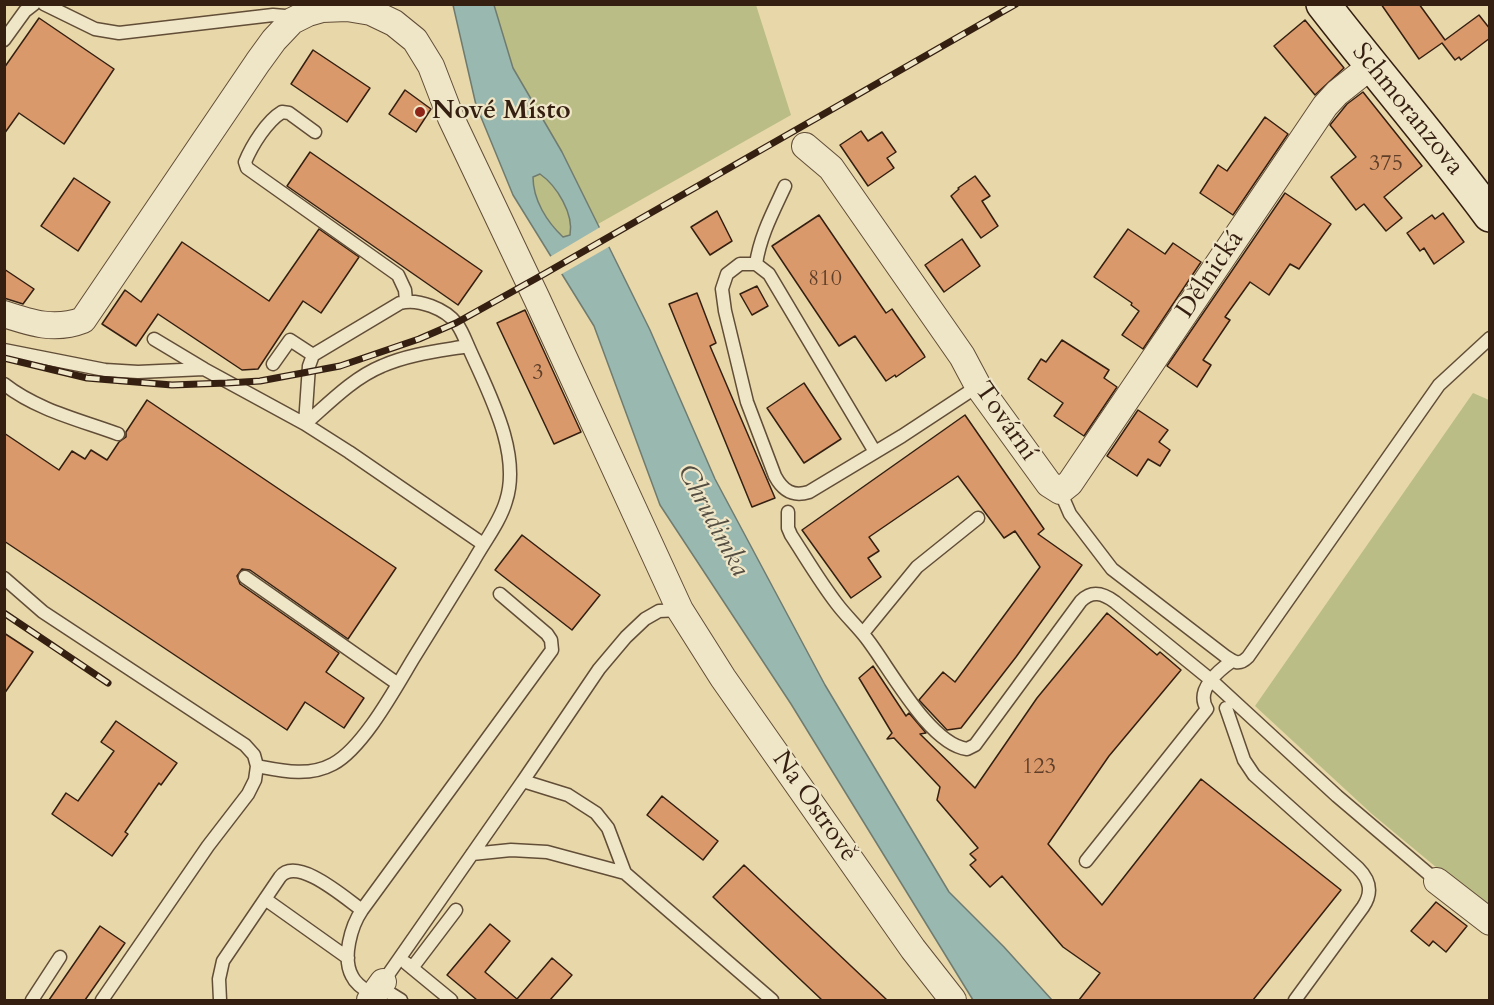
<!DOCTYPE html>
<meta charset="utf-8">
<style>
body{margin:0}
#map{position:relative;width:1494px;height:1005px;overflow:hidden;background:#e7d7a9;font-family:Cardo,serif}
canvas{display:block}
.frame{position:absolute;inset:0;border:6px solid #351f11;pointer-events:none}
</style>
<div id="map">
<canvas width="1494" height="1005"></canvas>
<div class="frame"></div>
</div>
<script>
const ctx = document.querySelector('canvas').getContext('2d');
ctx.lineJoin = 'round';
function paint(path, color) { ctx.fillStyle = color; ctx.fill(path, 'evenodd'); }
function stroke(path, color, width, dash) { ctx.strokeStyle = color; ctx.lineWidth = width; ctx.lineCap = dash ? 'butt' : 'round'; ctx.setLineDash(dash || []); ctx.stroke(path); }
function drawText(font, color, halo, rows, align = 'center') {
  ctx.font = font + ' Cardo,serif'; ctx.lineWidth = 4.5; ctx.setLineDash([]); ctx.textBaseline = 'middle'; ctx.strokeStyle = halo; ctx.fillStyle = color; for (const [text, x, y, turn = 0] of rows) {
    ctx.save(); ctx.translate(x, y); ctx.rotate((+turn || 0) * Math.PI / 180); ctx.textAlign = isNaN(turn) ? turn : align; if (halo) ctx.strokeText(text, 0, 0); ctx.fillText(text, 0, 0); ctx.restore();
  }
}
paint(new Path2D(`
 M494 5H756L791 115 598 224 562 152 513 68Z
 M540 174C557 186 574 214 570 235L563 238C547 222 533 200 532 177Z
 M1473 393 1489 400V911L1372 814 1255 706Z`), '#babd85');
const water = new Path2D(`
 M453 5H494L513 68 562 152 650 330 715 479 825 685 949 892 1004 947 1052 1000H973L791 704 660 505 594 326 513 195 476 105ZM540 174C557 186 574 214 570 235L563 237C547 222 533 200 533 177Z`);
paint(water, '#98b8b0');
stroke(water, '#707b70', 1.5);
paint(new Path2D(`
 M602 226 612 245 560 275 548 258Z`), '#e7d7a9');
const building = new Path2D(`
 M1381 4H1419L1445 40 1479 15 1490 29V38L1461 60 1459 57 1455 60 1442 43 1419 59Z
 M39 18 114 69 64 144 19 113 4 134V68Z
 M1305 20 1344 68 1315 95 1274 46Z
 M313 50 370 88 347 122 291 84Z
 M405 90 431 109 416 132 389 114Z
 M1363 92 1422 166 1384 197 1402 218 1386 231 1364 204 1356 210 1331 177 1356 157 1330 125 1347 104Z
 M1265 117 1288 134 1233 215 1200 193 1218 165 1227 171Z
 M861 131 868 141 882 132 896 152 887 158 894 168 868 186 840 145Z
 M310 152 482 271 458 305 287 186Z
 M975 176 990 196 982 201 998 226 981 238 951 196 959 189 958 188Z
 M74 178 110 202 78 251 41 226Z
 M1285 193 1331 224 1299 269 1290 264 1269 295 1250 282 1225 317 1230 320 1203 360 1211 365 1197 387 1167 366Z
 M717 211 732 241 710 255 691 227Z
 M1443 213 1464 242 1434 264 1424 248 1420 251 1407 233 1432 215 1435 219Z
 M819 215 886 313 892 309 924 355 925 357 896 377 895 375 886 381 855 336 839 346 772 246Z
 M319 229 359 257 321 313 303 301 258 369 242 370 158 314 136 346 102 324 125 290 141 302 182 242 269 301Z
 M1128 229 1165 254 1173 243 1201 262 1143 349 1122 335 1139 311 1131 305 1132 303 1094 277Z
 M962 239 980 266 944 292 925 265Z
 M4 269 34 289 23 304 4 298Z
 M757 286 768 306 752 315 740 294Z
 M697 293 716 343 710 346 775 498 752 507 669 304Z
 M525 310 581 432 554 444 497 323Z
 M1062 340 1109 370 1104 378 1117 387 1084 436 1054 416 1063 403 1028 379 1041 359 1046 362Z
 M804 383 841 439 804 463 767 408Z
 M147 400 396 568 348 639 250 570 242 569 237 576 240 584 339 653 326 672 364 698 344 728 305 702 287 730 4 541V433L59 470 72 451 85 459 91 450 107 460 119 442 126 437V432Z
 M1138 410 1168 430 1159 442 1170 450 1160 466 1148 459 1137 476 1107 456Z
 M965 415 1044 529 1038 534 1082 565 1016 657 961 728 947 730 919 700 943 672 955 682 1040 567 1015 531 1004 538 958 476 869 537 879 551 868 558 881 577 851 598 802 530Z
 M522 535 600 595 572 630 495 570Z
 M1107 613 1157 655 1160 652 1181 670 1109 756 1048 844 1102 905 1201 779 1341 890 1253 1000H1079L1100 973 1063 947 1002 876 990 887 970 865 976 860 970 854 978 848 937 800 940 787 894 738 887 739 892 733 859 678 873 666 906 716 909 713 926 733 920 734 975 788 1037 698Z
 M4 633 33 652 4 694Z
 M116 721 177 763 161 785 159 783 125 832 128 834 112 856 52 814 66 793 78 801 114 751 101 742Z
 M662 796 718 841 703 860 647 815Z
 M744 865 887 1000H822L713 897Z
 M1436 902 1467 926 1446 952 1433 941 1429 946 1411 931Z
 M490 924 510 941 485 972 517 999 552 958 572 975 550 1000H477L447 975Z
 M100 926 125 943 85 1000H49Z`);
paint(building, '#d9996b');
stroke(building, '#351f11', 1.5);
const lane = new Path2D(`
 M44 4 95 29 119 33 273 15 285 16 292 21
 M4 40 25 11 34 4
 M315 132 289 113 282 112C267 121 252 145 245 162L247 168 398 275 405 290 406 301
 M756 264C760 236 773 212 785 186
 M154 339 204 369
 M4 350 105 370 138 372 204 369 305 424 309 366 313 355 400 303C418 298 446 309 457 324 462 331 465 339 468 346
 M273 364 290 340 313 355
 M4 384C37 410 80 420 118 434
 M875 452 769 274 756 264H740L727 274 722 289 725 311 747 402 775 476C783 491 793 497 809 492L902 436 978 386
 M1060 491 1070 514 1112 569 1225 656C1234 662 1239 666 1248 657L1439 385 1490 338
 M788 512V528L791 535C806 558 820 582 837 604 846 616 858 627 867 639 889 667 929 744 967 749L975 745 1081 601C1092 590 1103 593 1115 602L1211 680 1337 796 1437 881
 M245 577 398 684
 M4 578 43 612 245 745 254 755 257 766
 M863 633 917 567 978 518
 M1226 708 1244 760 1254 775 1358 868C1370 880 1373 892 1363 907L1295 1000
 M523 781 599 669 626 637 645 619 659 611 680 610
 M472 854 511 850 547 852 625 873
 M1086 861 1207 709C1195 690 1218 671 1232 661
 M265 899 348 958
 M362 910 552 650 551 640 547 634 500 594
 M406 963 451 1000
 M412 968 456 910
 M383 982 523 781 568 795 596 813 608 828 625 873 772 1000
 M380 987 401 1000
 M32 1000 60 957
 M102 1000 208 846 248 794 255 780 257 766C283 771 309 777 333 764 363 748 395 689 413 659 433 627 453 594 473 562 484 542 500 522 506 501 522 452 487 390 468 346 439 351 409 354 382 366 353 378 329 403 305 424L349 452 483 544
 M220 1000 219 979 223 961 280 877C297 855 346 899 362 910 351 926 342 958 352 976 356 985 366 990 374 996`);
const street = new Path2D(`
 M805 146 831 168 962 356 978 386 1049 484 1060 491 1070 483 1325 106 1337 93 1371 66
 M4 314C31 323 55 331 83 320L258 62 274 40 292 21 308 13 322 9 347 8 371 12 394 23 415 40 431 66 451 118 537 299 680 610 723 678 913 949 953 1000
 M1437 881 1490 922
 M370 1000 383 982`);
const secondary = new Path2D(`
 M1323 4C1378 75 1437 143 1490 215`);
stroke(lane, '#624d37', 15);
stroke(street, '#624d37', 28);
stroke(secondary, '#351f11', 36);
stroke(lane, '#efe5c7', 12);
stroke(street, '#efe5c7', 26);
stroke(secondary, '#efe5c7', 33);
const rail = new Path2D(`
 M4 358 87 378 172 385 227 383 260 381 340 366 419 339 456 323 544 274 1016 4
 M4 613 108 683`);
stroke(rail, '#351f11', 7);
stroke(rail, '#efe5c7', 4.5, [14]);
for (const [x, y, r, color] of [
 [420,112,6,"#8f2418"]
]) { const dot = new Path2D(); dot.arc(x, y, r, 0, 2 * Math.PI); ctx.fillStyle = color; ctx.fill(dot); stroke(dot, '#efe5c7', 2); }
drawText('22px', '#5e3e28', null, [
 ["375",1386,165],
 ["810",825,280],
 ["3",538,374],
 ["123",1039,768]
]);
drawText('26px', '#351f11', '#efe5c7', [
 ["Schmoranzova",1407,110,51],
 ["Dělnická",1211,275,-56],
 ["Tovární",1005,422,55],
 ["Na Ostrově",814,807,55]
]);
drawText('bold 26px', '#351f11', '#efe5c7', [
 ["Nové Místo",432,112]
], 'left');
drawText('italic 27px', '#534d41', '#efe5c7', [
 ["Chrudimka",712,521,62]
]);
</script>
